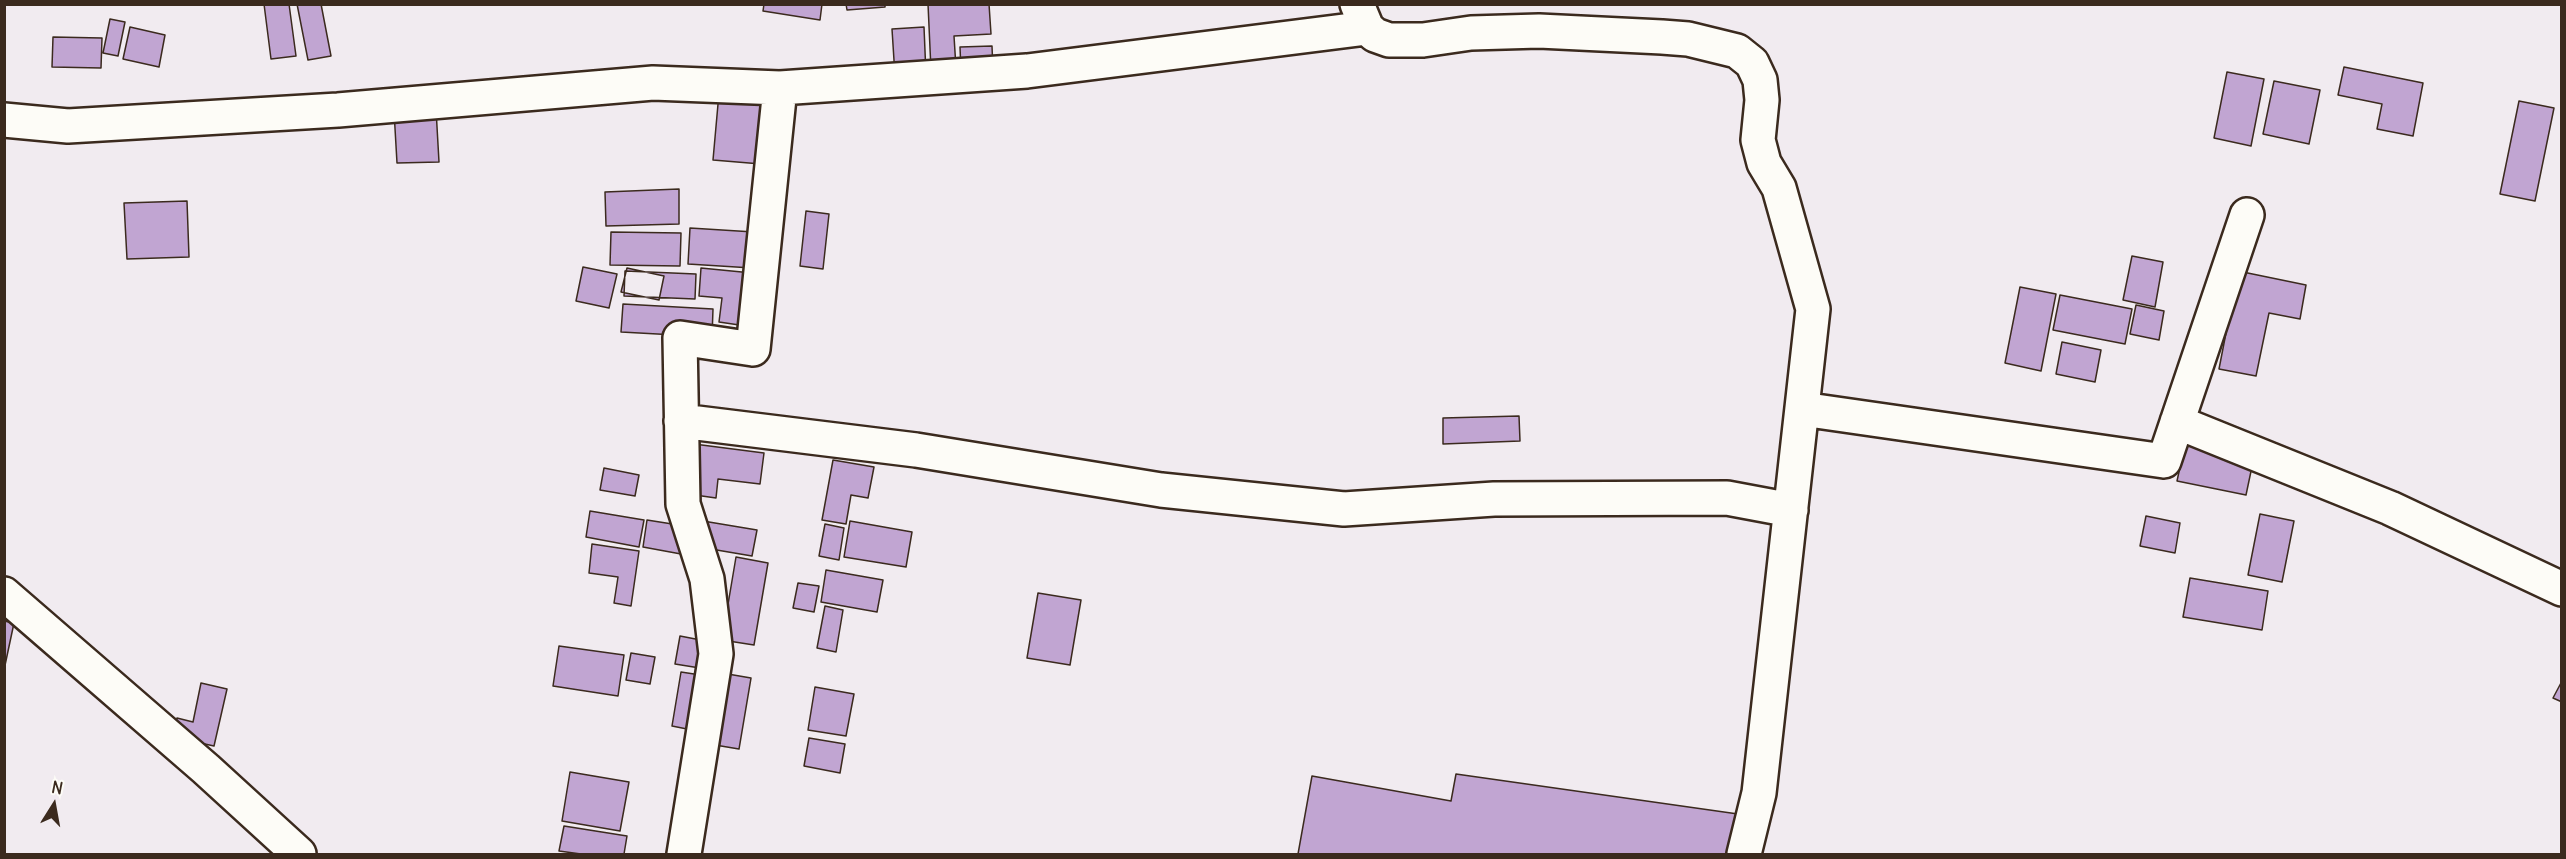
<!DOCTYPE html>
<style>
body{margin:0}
#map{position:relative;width:2566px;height:859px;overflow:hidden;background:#f1ebf0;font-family:Delius,sans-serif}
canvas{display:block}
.frame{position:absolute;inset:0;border:6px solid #3b2a1e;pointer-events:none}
.north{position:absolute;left:24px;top:775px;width:60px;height:60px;-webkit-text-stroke:4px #fdfcf7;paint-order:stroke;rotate:11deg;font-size:16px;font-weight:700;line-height:24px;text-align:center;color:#3b2a1e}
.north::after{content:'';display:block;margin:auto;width:21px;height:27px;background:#3b2a1e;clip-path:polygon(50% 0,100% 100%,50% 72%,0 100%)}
</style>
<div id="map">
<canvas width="2566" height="859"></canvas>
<div class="frame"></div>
<div class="north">N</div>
</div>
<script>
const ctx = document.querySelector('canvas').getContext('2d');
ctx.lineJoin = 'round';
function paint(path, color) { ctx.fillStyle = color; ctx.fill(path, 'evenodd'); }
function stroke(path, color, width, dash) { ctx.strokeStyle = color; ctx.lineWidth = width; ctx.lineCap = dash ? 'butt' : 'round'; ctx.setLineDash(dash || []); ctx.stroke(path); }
const building = new Path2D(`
 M264 4H289L296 56 271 59Z
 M297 4H321L331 56 308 60Z
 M764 4H822L820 20 763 11Z
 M846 4H885V7L847 10Z
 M928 4H989L991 34 954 36 956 68 931 70Z
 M110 19 125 22 118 56 103 53Z
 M130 27 165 35 159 67 123 59Z
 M924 27 926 75 895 76 892 29Z
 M53 37 102 38 101 68 52 67Z
 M992 46 993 70 961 71 960 47Z
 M2344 67 2423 83 2413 136 2377 129 2382 104 2338 95Z
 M2227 72 2264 79 2251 146 2214 138Z
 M2274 81 2320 90 2309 144 2263 134Z
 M719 93 766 97 761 164 713 160Z
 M2519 101 2554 108 2535 201 2500 194Z
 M436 109 439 162 397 163 394 111Z
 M679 189V224L606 226 605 192Z
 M187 201 189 257 127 259 124 203Z
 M806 211 829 214 823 269 800 266Z
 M690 228 754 232 752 268 688 264Z
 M611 232 681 233 680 266 610 265Z
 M2132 256 2163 262 2155 307 2123 300Z
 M583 267 617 274 609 308 576 301Z
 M627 268 664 276 659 300 621 292Z
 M701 268 752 273 746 326 719 322 722 298 699 296Z
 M625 271 696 274 695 299 624 296Z
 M2238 271 2306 285 2300 319 2269 313 2256 376 2219 369Z
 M2020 287 2056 294 2041 371 2005 363Z
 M2060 295 2132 309 2125 344 2053 330Z
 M623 304 713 309 712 337 621 332Z
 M2136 305 2164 311 2159 340 2130 334Z
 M2062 342 2101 350 2095 382 2056 374Z
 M1519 416 1520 441 1443 444V418Z
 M694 444 764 453 760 484 718 479 716 498 688 494Z
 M2185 444 2254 457 2246 495 2177 481Z
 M833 460 874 467 868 498 851 495 846 524 822 520Z
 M604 468 639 475 635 496 600 490Z
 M590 511 644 520 639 547 586 537Z
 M2260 514 2294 521 2282 582 2248 575Z
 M2146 516 2180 523 2175 553 2140 546Z
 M647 520 685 526 681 554 643 547Z
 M703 521 757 530 752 556 699 547Z
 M850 521 912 532 906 567 844 557Z
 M825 524 844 528 839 560 819 556Z
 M592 544 639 551 631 606 614 603 618 577 589 573Z
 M736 557 768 563 754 645 722 640Z
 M826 570 883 580 877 612 821 602Z
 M2190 578 2268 591 2262 630 2183 617Z
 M798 583 819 586 814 612 793 608Z
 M1038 593 1081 600 1070 665 1027 658Z
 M825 606 843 610 836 652 817 648Z
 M4 621 14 623 4 670Z
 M680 636 711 642 706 669 675 664Z
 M559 646 624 655 618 696 553 686Z
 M631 653 655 657 650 684 626 680Z
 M681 672 707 676 697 731 672 726Z
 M722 673 751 678 739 749 709 744Z
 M2562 681V702L2553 698Z
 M201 683 227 689 214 746 173 737 177 718 193 722Z
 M815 687 854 694 846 736 808 730Z
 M809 738 845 744 840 773 804 766Z
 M570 772 629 782 620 831 562 821Z
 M1456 774 1738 814 1731 854H1298L1312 776 1451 801Z
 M564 826 627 836 624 854H581L559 851Z`);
paint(building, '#c1a5d2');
stroke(building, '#3b2a1e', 1.5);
const minor = new Path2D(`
 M1357 4 1367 28 1375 35 1389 40H1423L1471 33 1539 31 1662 37 1688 39 1737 51 1752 63 1760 80 1762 100 1758 140 1764 163 1779 188 1813 309 1759 793 1744 854
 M780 88 1027 71 1367 28
 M4 120 68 126 338 110 653 83 780 88 753 349 680 338 683 504 707 579 716 654 684 854
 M1802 409 2164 461 2247 215
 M681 421 916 450 1161 490 1344 509 1494 499 1727 498 1791 510
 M2177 422 2390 508 2562 589
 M4 594 206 769 299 854`);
stroke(minor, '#3b2a1e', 38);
stroke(minor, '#fdfcf7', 33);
</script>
